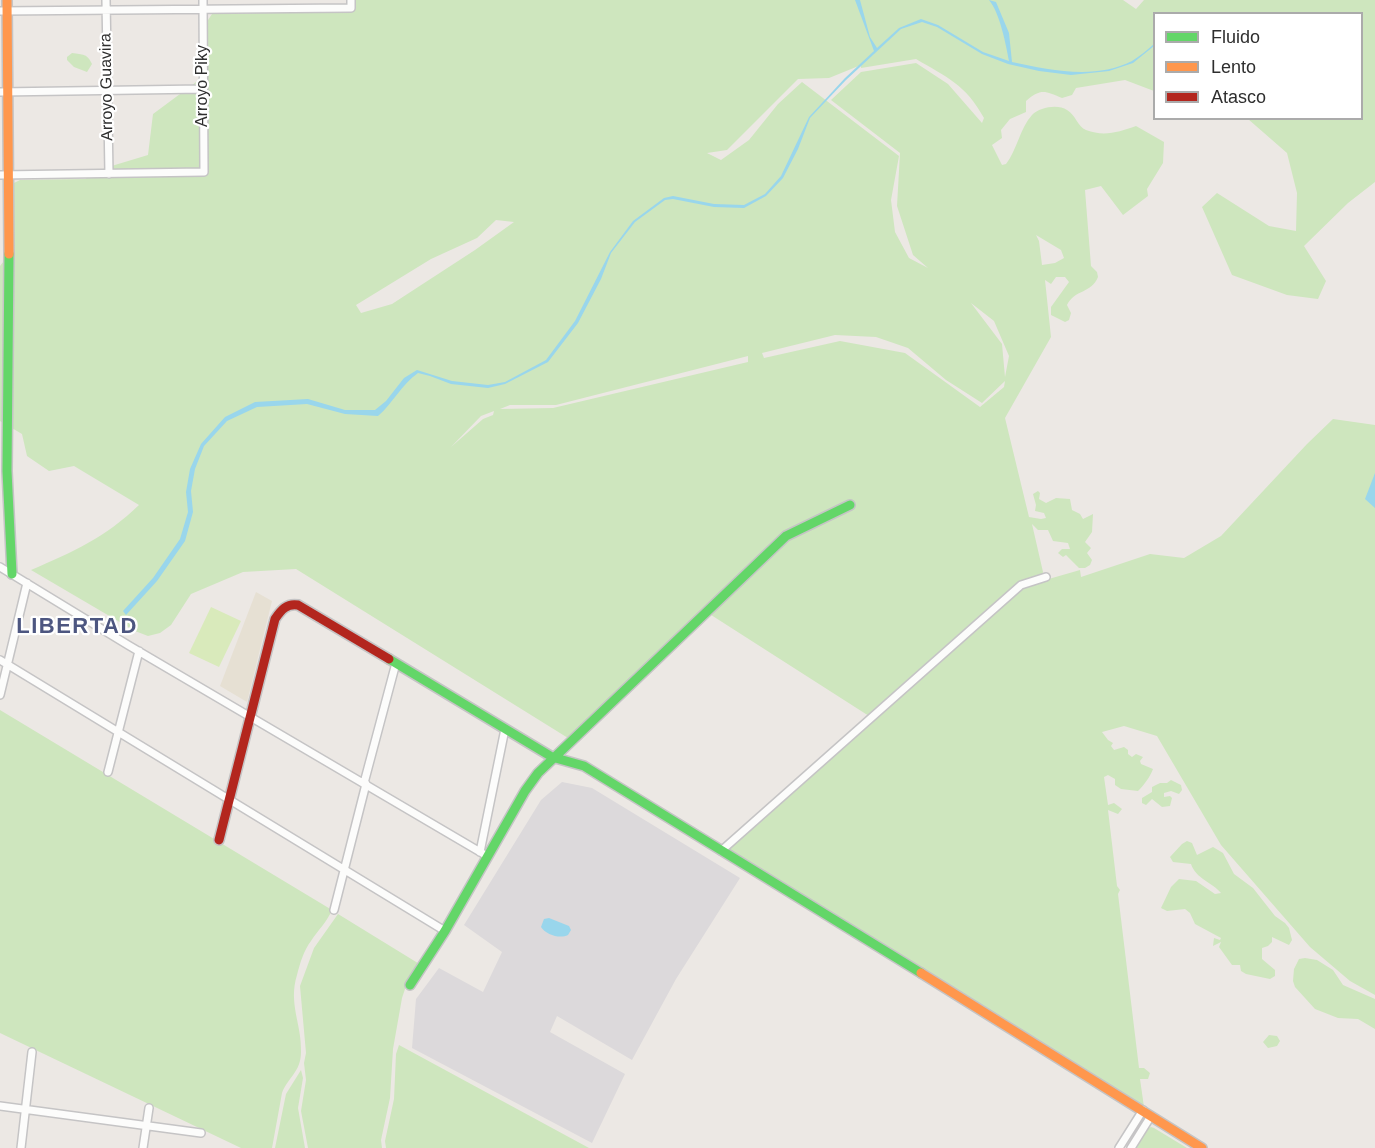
<!DOCTYPE html>
<style>
body{margin:0}
#map{position:relative;width:1375px;height:1148px;overflow:hidden;background:#ece8e4;font-family:Helvetica,sans-serif}
canvas{display:block}
.legend{position:absolute;left:1153px;top:12px;width:210px;height:108px;box-sizing:border-box;background:#fff;border:2px solid #ababab;margin:0;padding:8px 10px;list-style:none;font-size:18px;color:#2e2e2e}
.legend li{display:flex;align-items:center;gap:12px;height:30px}
.legend b{width:30px;border:2px solid #ababab}
</style>
<div id="map">
<canvas width="1375" height="1148"></canvas>
<ul class="legend">
<li><b style="height:8px;background:#63d668"></b>Fluido</li>
<li><b style="height:8px;background:#ff974d"></b>Lento</li>
<li><b style="height:8px;background:#b3261e"></b>Atasco</li>
</ul>
</div>
<script>
const ctx = document.querySelector('canvas').getContext('2d');
ctx.lineJoin = 'round';
function paint(path, color) { ctx.fillStyle = color; ctx.fill(path, 'evenodd'); }
function stroke(path, color, width, dash) { ctx.strokeStyle = color; ctx.lineWidth = width; ctx.lineCap = dash ? 'butt' : 'round'; ctx.setLineDash(dash || []); ctx.stroke(path); }
function drawText(font, color, halo, rows, align = 'center') {
  ctx.font = font + ' Helvetica,sans-serif'; ctx.lineWidth = 4.5; ctx.setLineDash([]); ctx.textBaseline = 'middle'; ctx.strokeStyle = halo; ctx.fillStyle = color; for (const [text, x, y, turn = 0] of rows) {
    ctx.save(); ctx.translate(x, y); ctx.rotate((+turn || 0) * Math.PI / 180); ctx.textAlign = isNaN(turn) ? turn : align; if (halo) ctx.strokeText(text, 0, 0); ctx.fillText(text, 0, 0); ctx.restore();
  }
}
paint(new Path2D(`
 M562 782 592 788 740 878 676 979 632 1060 557 1016 550 1032 625 1074 592 1143 412 1048 416 999 439 968 483 992 502 952 464 925 541 800Z`), '#dcd9db');
paint(new Path2D(`
 M256 592 272 601 247 702 220 686Z`), '#e6e0d3');
paint(new Path2D(`
 M354 0H1123L1136 9 1144 0H1375V182L1348 203 1304 246 1326 281 1318 299 1287 295 1232 275 1202 207 1217 193 1269 226 1296 231 1297 193 1287 153 1248 119 1362 118V14H1154V91L1125 80 1076 88 1072 95 1062 98C1045 91 1041 88 1026 101V112L1010 119 1001 130 1002 138 992 145 1002 165 1006 164C1017 150 1020 128 1032 115 1040 107 1058 104 1067 110 1075 114 1078 127 1086 130 1104 137 1119 132 1136 126L1164 142 1163 163 1147 189 1148 196 1123 215 1101 186 1085 190 1091 266 1097 272 1098 277C1091 294 1075 289 1067 305L1071 313 1069 320 1065 322 1051 315V307L1069 282 1065 277H1056L1051 284 1045 280 1051 337 1005 418 1029 517 1041 519 1046 518 1044 513 1035 511 1036 505 1033 494 1038 491 1040 493 1039 499 1046 503 1056 498 1070 499 1072 510 1080 514 1083 519 1093 514 1092 532 1085 542 1091 548 1087 553 1092 560 1090 565 1085 568H1079L1066 555 1063 557 1058 553 1062 549H1070L1068 543 1053 541 1048 530H1038L1032 524 1043 572 1042 575 1019 584 869 716 708 613 788 539 855 506 853 501 784 534 568 738 296 569 243 572 191 594 171 625 160 633 148 636 135 631 31 570C73 552 106 537 139 505L74 466 49 471 27 456 22 434 0 421V266L7 257 14 183 20 180 85 179 105 168 148 155 153 114 207 74 208 20 212 14 351 11 354 6ZM916 59C948 78 965 84 984 118L982 123 948 84 916 63 861 72 831 100 900 153 897 206 913 255 928 268 909 258 895 232 891 200 899 156 802 82 778 104 749 140 721 160 707 153 727 150 798 79 829 78 861 65V68ZM496 220 514 222 475 250 392 304 361 313 356 305 431 259 477 238ZM1036 235 1061 250 1064 258 1055 263 1042 265 1039 241ZM971 303 994 321 1009 356 1005 377 1002 344ZM835 335 876 337 908 348 946 380 982 403 1005 381 1004 387 980 407 905 353 840 341 764 358 762 353ZM748 356V362L553 408 500 409 510 405H556ZM494 411 493 415 483 419 451 447 481 416Z
 M72 53C83 55 87 53 92 64L87 72 74 67 67 60V57Z
 M1333 419 1375 425V995L1350 981 1310 947 1221 845 1157 736 1124 726 1102 732 1108 740 1113 743 1111 746 1114 750 1124 747 1128 750V754L1132 757 1136 754 1143 757 1140 761 1141 764 1153 769C1150 777 1144 785 1138 791L1121 789 1115 785V779L1108 775 1104 777 1108 805 1114 803 1122 809 1118 814 1108 810 1117 886 1120 890 1118 894 1139 1068H1144L1150 1073 1148 1079H1140L1144 1107 727 849 1021 587 1080 570 1081 577 1150 554 1184 558 1221 536 1307 444Z
 M0 710 332 910C327 922 318 930 311 941 304 950 300 963 297 975 288 1004 302 1024 301 1052 301 1072 288 1077 282 1093L272 1148H241L0 1033Z
 M1171 780 1181 785 1182 790 1179 794 1171 791 1164 793V797L1170 796 1172 798 1170 806 1162 807 1152 799 1146 805 1142 803V798L1152 792V787L1160 783H1167Z
 M1187 841 1192 843 1197 855 1213 847 1223 853 1234 874 1253 888 1275 916 1285 923 1289 928 1292 940 1289 945 1272 937V942L1268 946 1262 948V959L1275 970V976L1270 979 1246 974 1241 971 1240 965H1232L1219 947 1221 942 1213 946 1214 938 1220 940 1221 938 1195 924 1190 913 1185 909 1167 911 1161 908 1171 887 1179 879 1196 881 1215 894 1221 893C1212 882 1196 879 1191 864L1173 862 1170 857 1182 844Z
 M338 914 421 965 407 983 402 998 393 1049 390 1098 381 1140 382 1148H308L301 1111 306 1080 304 1063 306 1053 300 986 314 948Z
 M1305 958 1317 960 1333 970 1343 985 1375 999V1029L1358 1019 1338 1018 1315 1009 1295 987 1293 981 1294 969 1299 959Z
 M1269 1035 1277 1036 1280 1041 1277 1046 1268 1048 1263 1042Z
 M399 1045 589 1148H386L385 1141 394 1099 396 1054Z
 M301 1070 303 1078 298 1108 305 1148H275L286 1094Z
 M1151 1127 1154 1128 1187 1148H1134L1146 1129Z`), '#cee6be');
paint(new Path2D(`
 M211 607 241 621 219 667 189 653Z`), '#d9eabb');
paint(new Path2D(`
 M855 0H860L870 37 877 48 899 28 921 19 938 25 983 52 1009 61C1006 45 1000 13 989 0L996 2 1009 33 1012 62C1050 70 1095 80 1132 61 1140 56 1147 50 1154 44V46L1133 63 1109 71 1071 75 1039 71 1008 64 982 54 937 27 922 22 901 29 846 80 810 118 798 149 783 178 766 196 744 208 714 207 673 199 665 200 635 222 611 253 601 279 578 323 548 362 505 384 488 388 451 384 430 376 418 373C401 385 393 403 378 416L345 414 307 404 257 407 227 421 204 446 195 469 191 491 193 512 185 541 157 581 126 615 123 611 153 578 180 539 188 512 186 492 190 469 201 444 225 417 255 402 308 399 345 410H375L386 401 404 378 417 370 452 381 488 385 505 382 546 360 575 321 610 252 633 221 664 198 673 196 714 204 744 205 765 194 781 176 809 117 845 78 874 51Z
 M1375 473V508L1365 499Z
 M549 918 569 926 571 930 568 935C560 939 546 935 541 927L544 919Z`), '#99d6ec');
const street = new Path2D(`
 M106 0 109 174
 M0 11 351 8V0
 M0 92 203 89
 M0 175 204 172 203 0
 M0 567 128 645 487 856
 M0 660 445 931
 M0 695 27 583
 M108 772 139 651
 M364 783 396 663
 M721 851 1021 585 1046 577
 M480 852 505 729
 M334 910 366 784
 M0 1106 201 1133
 M21 1148 32 1052
 M143 1148 149 1108
 M1119 1148 1143 1110
 M1131 1148 1151 1116`);
const fast = new Path2D(`
 M9 254 7 471 12 574
 M389 659 552 757 584 766 921 973
 M410 985 445 931 525 791 538 773 786 536 850 505`);
const slow = new Path2D(`
 M7 0 9 254
 M921 973 1202 1148`);
const jam = new Path2D(`
 M219 840 275 619C281 610 287 603 298 605L389 659`);
stroke(street, '#c5c4c5', 10);
stroke(fast, '#c5c4c5', 12);
stroke(slow, '#c5c4c5', 12);
stroke(jam, '#c5c4c5', 12);
stroke(street, '#fcfcfb', 7);
stroke(fast, '#63d668', 9);
stroke(slow, '#ff974d', 9);
stroke(jam, '#b3261e', 9);
drawText('16px', '#2e2e2e', '#fff', [
 ["Arroyo Piky",203,86,-90],
 ["Arroyo Guavira",107,87,-91]
]);
ctx.letterSpacing = '1.5px';
drawText('bold 22px', '#4d5680', '#fff', [
 ["LIBERTAD",77,627]
]);
ctx.letterSpacing = '0px';
</script>
